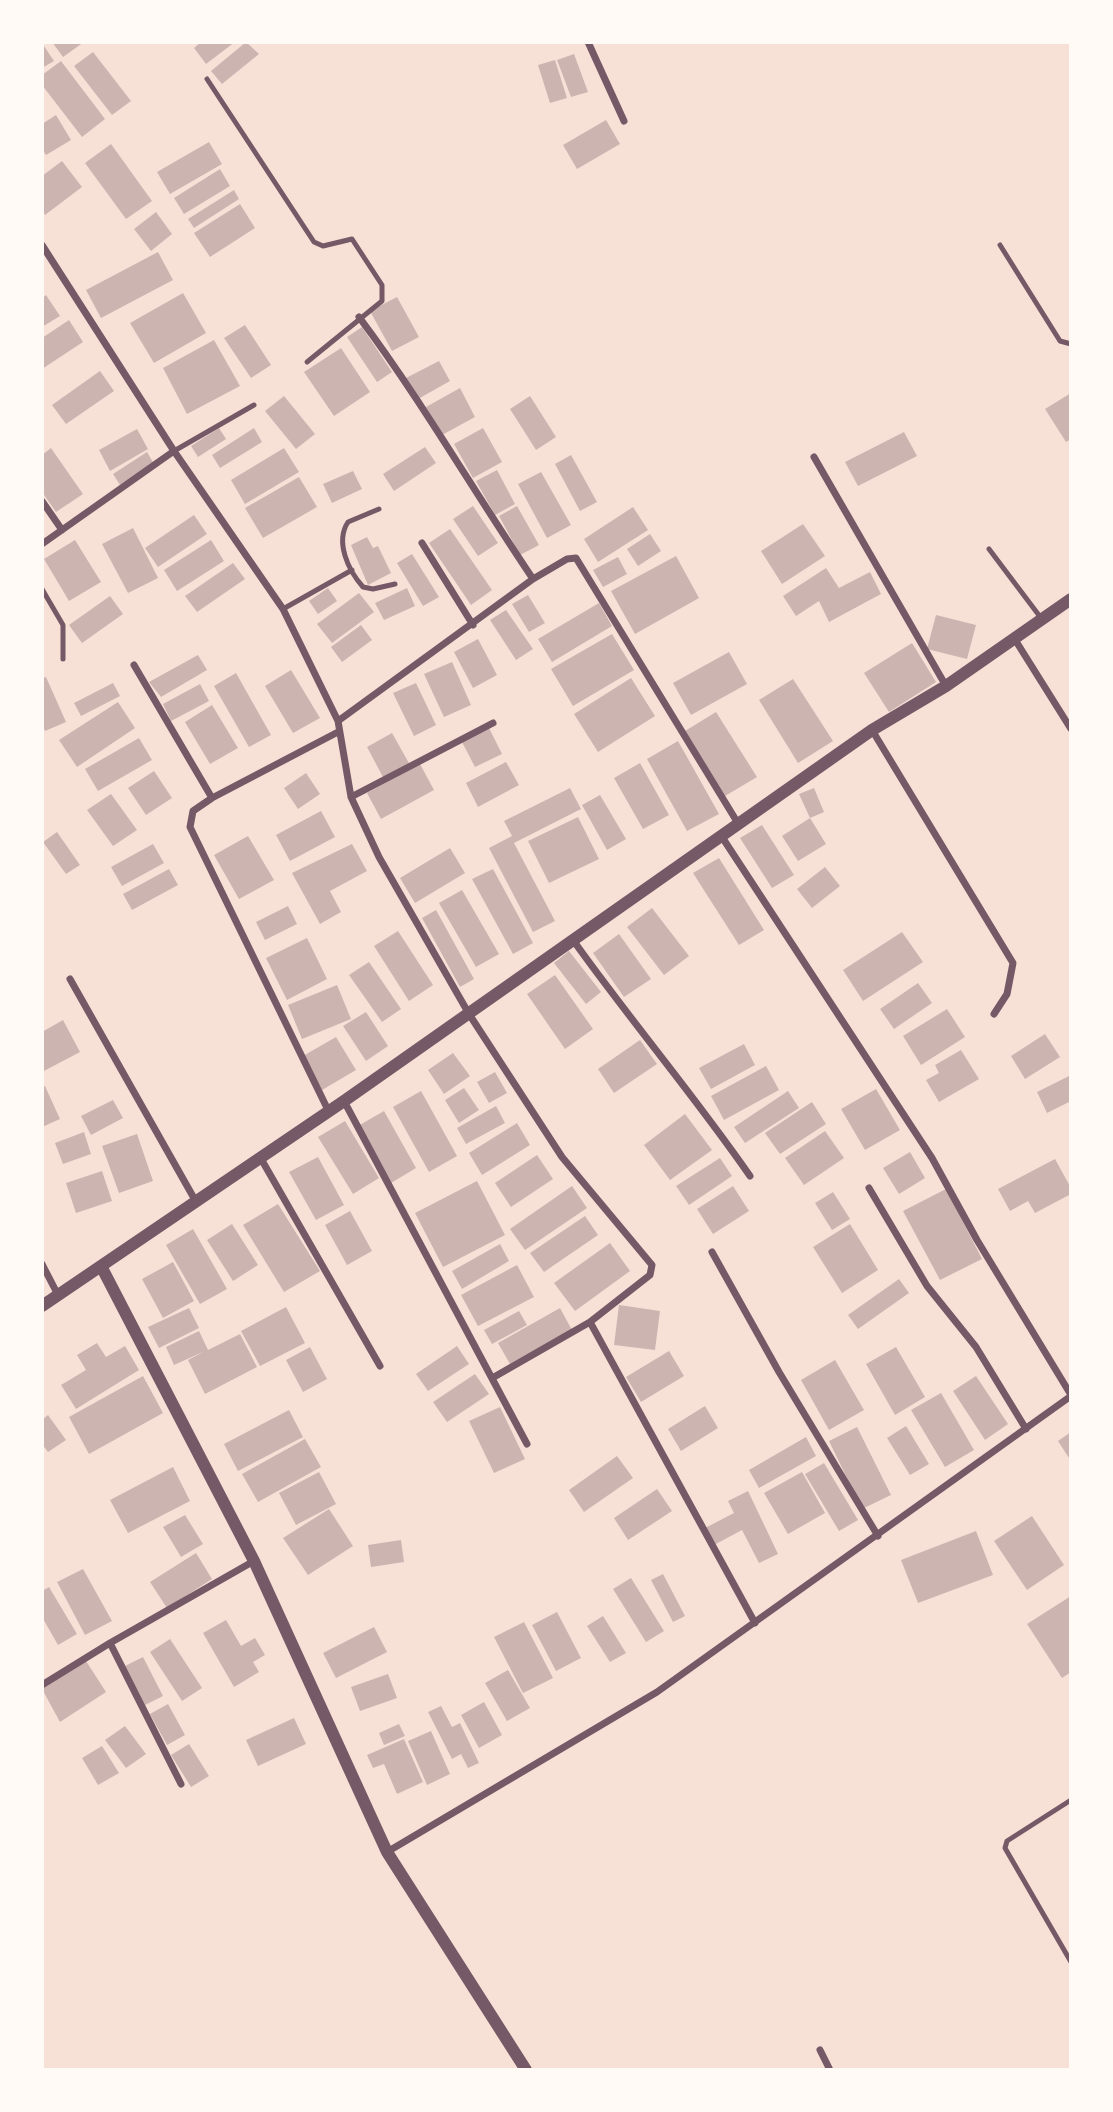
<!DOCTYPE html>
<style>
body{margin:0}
#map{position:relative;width:1113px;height:2112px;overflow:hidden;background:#f7e1d7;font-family:"Sofia Sans Condensed",sans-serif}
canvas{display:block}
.frame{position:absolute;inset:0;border:44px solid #fffaf5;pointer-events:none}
</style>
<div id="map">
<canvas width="1113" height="2112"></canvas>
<div class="frame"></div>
</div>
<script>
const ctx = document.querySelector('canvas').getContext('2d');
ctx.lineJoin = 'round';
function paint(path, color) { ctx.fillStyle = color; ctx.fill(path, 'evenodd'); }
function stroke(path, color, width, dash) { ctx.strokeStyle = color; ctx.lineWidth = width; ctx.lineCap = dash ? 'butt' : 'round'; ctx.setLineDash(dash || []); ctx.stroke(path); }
paint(new Path2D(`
 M52 42H84L63 57Z
 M201 42H235L206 64 194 48Z
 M246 42 259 54 222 84 211 71Z
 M42 43 54 61 42 68Z
 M93 52 131 101 112 115 74 66Z
 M574 54 588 92 571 97 557 60Z
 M555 60 567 98 550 103 538 65Z
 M61 61 105 119 82 137 42 85V75Z
 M56 115 71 140 46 155 42 149V124Z
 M606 120 620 144 577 169 563 145Z
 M209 142 222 164 170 194 157 172Z
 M111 144 152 201 126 219 85 163Z
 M62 161 82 187 45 215 42 210V176Z
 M220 169 230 186 184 214 174 198Z
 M234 190 239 199 194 228 188 219Z
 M240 204 255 228 210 257 194 233Z
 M156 212 172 234 151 251 134 229Z
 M158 252 173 280 101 318 86 290Z
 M183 293 206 333 154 363 130 323Z
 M46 295 60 316 42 327V298Z
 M397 297 419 337 392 351 370 311Z
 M69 320 83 342 42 369V338Z
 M245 325 271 365 251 378 224 338Z
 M362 327 392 372 377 382 347 337Z
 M214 340 240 386 187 414 163 368Z
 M341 348 370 392 334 416 304 372Z
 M439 361 450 381 418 399 406 378Z
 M100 371 114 391 66 424 52 405Z
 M460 388 475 417 442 435 426 407Z
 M1071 393V439L1066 442 1045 409Z
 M284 396 315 434 296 449 265 411Z
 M530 396 556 437 536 450 510 409Z
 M219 428 226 439 198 457 191 446Z
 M254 428 262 442 220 468 212 455Z
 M483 428 502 462 473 478 454 444Z
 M137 429 148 449 110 471 99 450Z
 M904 432 917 456 858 486 845 462Z
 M425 447 436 463 394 491 383 474Z
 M51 448 83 494 56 512 42 492V455Z
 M284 448 299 472 245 504 231 480Z
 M147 452 154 464 120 485 113 474Z
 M571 455 597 502 580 511 555 464Z
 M497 470 515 504 495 515 476 481Z
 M353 471 362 489 332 503 323 484Z
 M541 472 571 525 547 538 518 484Z
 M299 477 317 507 263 538 245 508Z
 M473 506 498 543 478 556 453 519Z
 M517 506 539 545 520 555 499 516Z
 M633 507 648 530 598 562 584 539Z
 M194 515 207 534 158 567 145 548Z
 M803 524 825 556 782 584 761 551Z
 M133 528 158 578 128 593 102 544Z
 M450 529 492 590 471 605 429 543Z
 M650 534 661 551 638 566 627 549Z
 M367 537 373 548 378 546 391 573 368 585 351 545Z
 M75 540 101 582 69 601 44 559Z
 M211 540 224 561 177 591 164 570Z
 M412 554 439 597 423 606 397 563Z
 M676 556 699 598 635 634 611 591Z
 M618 557 627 574 603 587 593 570Z
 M233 563 245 579 197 612 185 596Z
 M826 568 839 588 870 572 881 594 829 622 819 601 796 616 783 596Z
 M328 588 337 601 318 614 309 601Z
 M407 588 415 606 384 620 375 603Z
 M359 593 374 612 332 643 317 624Z
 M528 595 545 623 529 632 512 604Z
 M110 596 123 614 82 643 69 625Z
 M599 603 612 626 552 662 538 639Z
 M506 610 533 649 516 660 490 620Z
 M936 615 976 625 967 659 927 649Z
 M361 625 372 640 342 662 331 647Z
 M612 634 634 670 573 706 551 669Z
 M478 639 497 675 473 688 454 652Z
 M912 643 936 682 889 712 864 673Z
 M729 652 747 684 691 715 673 683Z
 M198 655 207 670 161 697 149 682Z
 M452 662 471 705 444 717 424 674Z
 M291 670 320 718 293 733 265 686Z
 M236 673 271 735 249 747 214 686Z
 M46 677 66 722 45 731 42 724V678Z
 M631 678 655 716 598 752 574 714Z
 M793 679 833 741 798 763 759 700Z
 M113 683 120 696 81 716 74 703Z
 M416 683 436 725 414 736 393 693Z
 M200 684 209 701 171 721 163 704Z
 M118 702 135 728 77 767 59 740Z
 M212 705 238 748 210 764 185 722Z
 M716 712 757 777 725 796 685 731Z
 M489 728 502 754 475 767 462 742Z
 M392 733 410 765 384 779 367 747Z
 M139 738 152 760 98 791 85 769Z
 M678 741 719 814 687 831 647 759Z
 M506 762 519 785 478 807 466 783Z
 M640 763 669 815 643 829 614 778Z
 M420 764 434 790 381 819 367 793Z
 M154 771 172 798 146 815 128 788Z
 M306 773 320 794 298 809 284 788Z
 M570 788 581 809 514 843 555 921 533 932 489 848 512 836 504 821Z
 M814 788 824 812 810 818 799 794Z
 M111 794 137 830 113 846 87 810Z
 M600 795 626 839 607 850 582 805Z
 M321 811 335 837 290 861 276 835Z
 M578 817 599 859 549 883 528 841Z
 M810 818 826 844 798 861 782 836Z
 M762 825 794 875 772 888 740 838Z
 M57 832 80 865 66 874 43 842Z
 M248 836 274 880 239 899 214 855Z
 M153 844 164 863 122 886 111 867Z
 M352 844 367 871 330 891 341 912 320 924 292 873Z
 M450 848 465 873 415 903 400 878Z
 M719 858 764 930 739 945 693 873Z
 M825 867 840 886 812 908 797 889Z
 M169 869 178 885 132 910 123 894Z
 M493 869 533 943 513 954 472 879Z
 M462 890 499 954 476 967 439 903Z
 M288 906 297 924 265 940 256 922Z
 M652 908 689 956 664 975 627 927Z
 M436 910 474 979 460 987 422 918Z
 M398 931 433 985 409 1001 374 946Z
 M902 932 923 962 863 1001 843 970Z
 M619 934 651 979 624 997 593 953Z
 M307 938 327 979 287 1000 266 958Z
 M569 951 601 992 586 1004 554 963Z
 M369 962 401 1009 382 1022 349 975Z
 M555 975 593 1029 565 1049 527 994Z
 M918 983 932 1003 894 1029 880 1009Z
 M337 985 351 1019 302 1039 288 1005Z
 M947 1009 965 1037 921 1065 903 1036Z
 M366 1012 388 1046 366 1061 343 1026Z
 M63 1020 80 1052 42 1072V1032Z
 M1045 1034 1060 1057 1025 1079 1011 1056Z
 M336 1037 356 1070 322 1090 303 1056Z
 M640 1040 657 1064 614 1093 598 1069Z
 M744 1044 755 1065 711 1089 699 1068Z
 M961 1050 979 1079 939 1102 926 1080 939 1073 935 1065Z
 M453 1053 470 1076 444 1094 428 1070Z
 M766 1066 779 1090 724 1120 711 1096Z
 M495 1072 507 1093 489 1103 477 1082Z
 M1071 1075V1101L1047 1113 1037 1092Z
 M45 1086 60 1119 42 1127V1088Z
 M464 1088 479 1110 459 1123 445 1100Z
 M876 1089 900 1130 865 1150 841 1109Z
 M421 1091 457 1156 429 1172 393 1107Z
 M788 1091 799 1108 745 1143 734 1127Z
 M113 1100 123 1118 91 1135 81 1116Z
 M812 1102 826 1124 780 1154 765 1133Z
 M496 1106 505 1123 466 1144 457 1128Z
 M384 1111 416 1168 391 1183 358 1126Z
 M685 1114 712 1150 670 1180 644 1145Z
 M345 1121 379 1178 353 1194 318 1137Z
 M517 1123 530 1145 482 1175 469 1153Z
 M825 1131 844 1158 804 1185 785 1158Z
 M84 1132 91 1154 63 1164 55 1143Z
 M137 1134 153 1181 119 1193 102 1146Z
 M910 1152 925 1178 899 1194 883 1168Z
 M537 1155 553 1179 511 1207 495 1183Z
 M318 1157 344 1205 316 1220 289 1172Z
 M720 1158 732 1176 689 1205 676 1186Z
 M1055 1159 1071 1188V1194L1035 1213 1028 1201 1010 1211 998 1189Z
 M102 1171 112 1201 76 1213 66 1183Z
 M477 1181 505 1235 443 1267 415 1213Z
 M572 1186 587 1208 525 1250 510 1229Z
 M733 1186 749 1211 713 1234 697 1209Z
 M946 1189 982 1259 940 1280 903 1211Z
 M833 1192 850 1219 832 1230 815 1203Z
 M278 1204 320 1271 284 1292 243 1225Z
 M350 1211 372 1251 347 1265 325 1225Z
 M585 1216 598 1235 544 1272 530 1253Z
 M232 1224 258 1265 233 1281 207 1240Z
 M850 1224 878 1270 842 1293 813 1247Z
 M193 1229 227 1289 200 1304 166 1245Z
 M610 1243 630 1271 575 1311 554 1283Z
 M500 1244 509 1261 462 1289 452 1271Z
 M173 1262 194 1301 163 1318 142 1279Z
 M517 1265 534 1297 478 1326 461 1295Z
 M899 1279 909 1293 858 1329 848 1315Z
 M619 1305 660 1311 655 1350 614 1345Z
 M286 1307 305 1343 260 1366 241 1331Z
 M189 1308 199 1328 159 1348 148 1327Z
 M560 1308 572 1330 510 1364 498 1343Z
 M519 1311 527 1325 492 1344 484 1330Z
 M199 1331 208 1350 240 1334 257 1367 205 1394 188 1360 205 1351 174 1365 166 1347Z
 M97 1343 106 1357 125 1346 139 1370 76 1409 61 1385 86 1370 77 1355Z
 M457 1346 469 1364 428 1391 416 1374Z
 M310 1347 327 1379 303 1392 286 1360Z
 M896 1347 925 1397 895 1415 866 1364Z
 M669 1351 684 1376 641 1402 626 1377Z
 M835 1360 864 1410 829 1430 801 1380Z
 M475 1374 489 1394 447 1422 433 1402Z
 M143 1376 163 1413 89 1454 69 1417Z
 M976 1376 1008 1424 985 1440 953 1391Z
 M941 1393 974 1450 945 1467 911 1410Z
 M705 1406 718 1428 681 1451 668 1429Z
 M500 1407 525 1459 494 1473 469 1421Z
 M289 1410 303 1437 238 1471 224 1444Z
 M48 1415 66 1440 48 1452 42 1444V1420Z
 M906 1426 929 1464 910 1475 887 1438Z
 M857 1427 891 1495 862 1509 829 1441Z
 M1071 1432V1461L1058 1441Z
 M806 1437 816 1456 759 1488 749 1470Z
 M305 1439 321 1467 258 1502 242 1474Z
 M617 1456 633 1478 584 1512 569 1490Z
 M824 1463 858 1520 839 1531 805 1474Z
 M173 1467 190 1501 128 1533 110 1500Z
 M319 1472 336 1504 296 1525 279 1493Z
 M802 1472 825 1513 788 1534 764 1493Z
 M657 1489 672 1511 628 1540 614 1518Z
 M748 1491 778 1554 759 1563 742 1530 714 1545 705 1528 734 1513 728 1501Z
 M329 1509 353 1546 308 1575 283 1538Z
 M185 1515 203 1544 181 1557 163 1527Z
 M1032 1516 1064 1565 1027 1590 994 1541Z
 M976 1531 993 1575 918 1603 901 1560Z
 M401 1540 404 1562 371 1567 368 1545Z
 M196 1553 212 1579 167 1608 150 1582Z
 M83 1569 112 1621 85 1635 57 1582Z
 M663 1574 685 1616 673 1622 651 1580Z
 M631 1578 664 1631 646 1642 613 1589Z
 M49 1587 77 1634 58 1645 42 1617V1591Z
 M1071 1596V1672L1062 1678 1027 1624Z
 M557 1612 581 1658 556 1671 532 1625Z
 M603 1616 626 1653 610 1662 587 1626Z
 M226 1620 241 1646 255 1638 265 1655 253 1662 259 1672 234 1687 203 1633Z
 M524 1622 553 1678 523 1693 494 1637Z
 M374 1627 387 1652 336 1678 323 1653Z
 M170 1639 202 1688 182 1701 150 1652Z
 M143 1657 163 1696 145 1705 125 1666Z
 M86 1661 106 1692 60 1722 42 1689Z
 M508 1670 530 1708 507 1721 485 1683Z
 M388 1674 397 1698 360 1711 351 1687Z
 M484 1702 502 1735 479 1748 461 1715Z
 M168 1704 185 1735 167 1745 150 1714Z
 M441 1706 452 1727 460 1723 479 1763 468 1768 461 1754 452 1759 428 1712Z
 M294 1718 306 1744 258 1766 246 1740Z
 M399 1724 405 1736 384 1745 379 1733Z
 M125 1726 146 1754 126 1768 105 1740Z
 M431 1731 450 1774 427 1785 408 1741Z
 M404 1739 423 1782 397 1794 384 1764 373 1768 367 1755Z
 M189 1744 209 1776 191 1787 171 1755Z
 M102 1746 119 1773 98 1785 82 1758Z`), '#ccb4b1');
stroke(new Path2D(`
 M207 79 314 242 323 246 352 239 382 285V301L307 362
 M1000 245 1060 341 1071 344
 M174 451 254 405
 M379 509 348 522C335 542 348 570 363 587L373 589 395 584
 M989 549 1041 618
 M42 589 63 625V659
 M283 609 352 570
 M1071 1800 1007 1841 1005 1848 1071 1962`), '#755966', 5);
stroke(new Path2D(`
 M588 42 624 121
 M42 245 174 451 283 609 338 721 351 797 379 857 469 1014 562 1157 652 1265 650 1275 590 1322
 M359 317C422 401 474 492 533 579
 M814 457 946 686
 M42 501 62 530
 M422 543 473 625
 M42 544 174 451
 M1014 638 1071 729
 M134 665 212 798
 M338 721 533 579 567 559 576 558 739 825
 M872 730 1013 963 1007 994 994 1014
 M351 797 493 723
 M722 837 932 1158 977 1240 1071 1395
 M573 940C630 1020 694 1095 750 1176
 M70 979 195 1200
 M344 1101 527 1444
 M328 1110 190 827 193 811 212 798 338 732
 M260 1157 380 1366
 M869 1188 927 1286 976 1347 1026 1429
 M712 1252 779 1372 878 1536
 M42 1264 58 1295
 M494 1377 590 1322 755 1623
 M42 1685 110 1643
 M181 1784 110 1643 254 1561
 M387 1852 657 1692 1071 1396
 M820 2050 830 2070`), '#755966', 7);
stroke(new Path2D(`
 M101 1266 254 1561 387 1852 526 2070
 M42 1306 344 1101 872 730 946 686 1071 599`), '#755966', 12);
</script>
